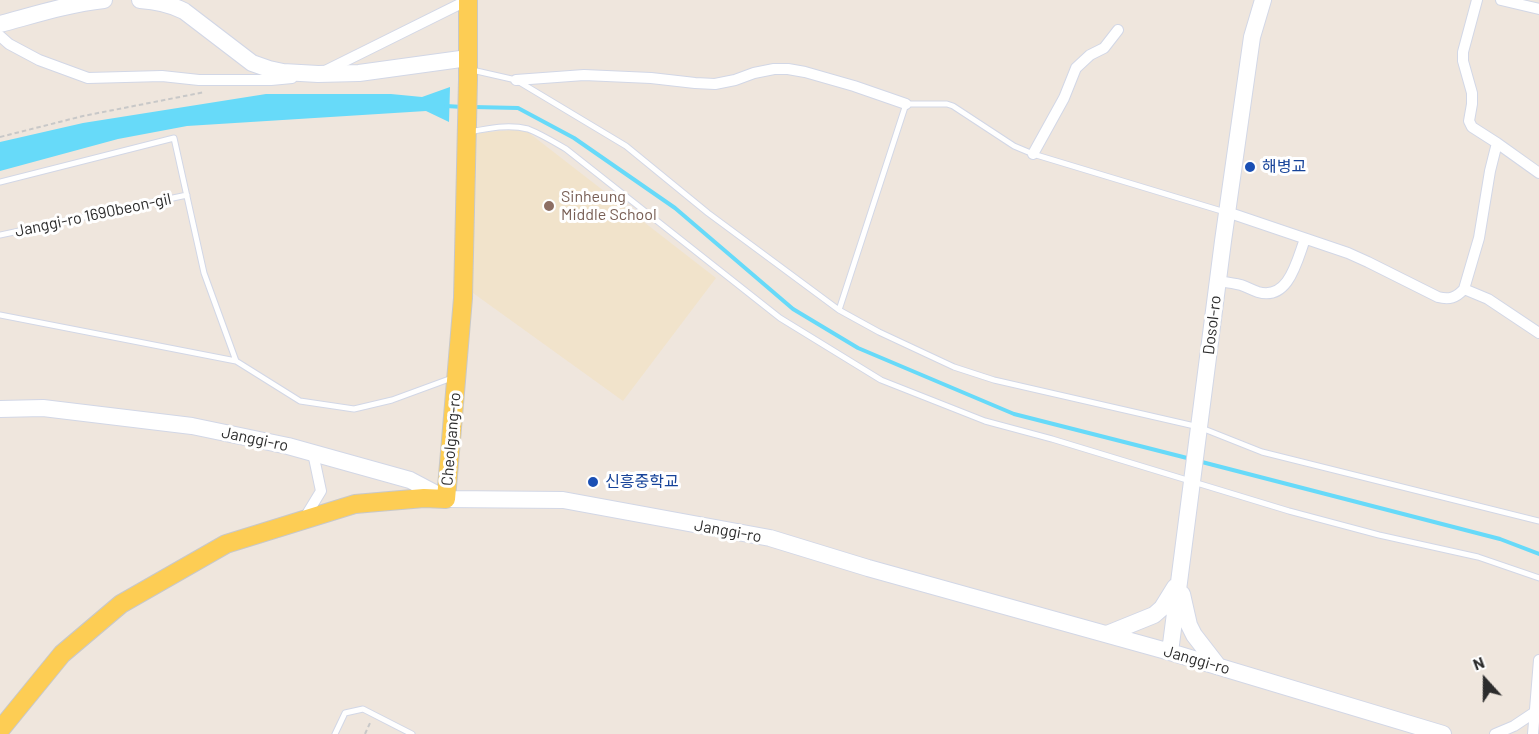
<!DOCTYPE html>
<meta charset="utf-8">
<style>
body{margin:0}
#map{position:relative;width:1539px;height:734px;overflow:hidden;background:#efe6dd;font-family:Barlow,sans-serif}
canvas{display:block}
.north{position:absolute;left:1455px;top:650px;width:60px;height:60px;-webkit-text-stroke:4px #fff;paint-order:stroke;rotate:339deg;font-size:16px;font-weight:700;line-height:24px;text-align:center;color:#2c2c2c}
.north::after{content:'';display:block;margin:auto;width:21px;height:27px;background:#2c2c2c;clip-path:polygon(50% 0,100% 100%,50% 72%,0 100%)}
</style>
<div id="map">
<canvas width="1539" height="734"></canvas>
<div class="north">N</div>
</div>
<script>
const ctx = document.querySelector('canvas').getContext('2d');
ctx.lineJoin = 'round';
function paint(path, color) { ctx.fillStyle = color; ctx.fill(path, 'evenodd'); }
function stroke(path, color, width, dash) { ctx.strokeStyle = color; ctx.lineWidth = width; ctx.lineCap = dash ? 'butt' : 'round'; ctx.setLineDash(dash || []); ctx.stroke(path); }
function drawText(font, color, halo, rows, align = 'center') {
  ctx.font = font + ' Barlow,"Noto Sans KR",sans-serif'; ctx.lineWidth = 6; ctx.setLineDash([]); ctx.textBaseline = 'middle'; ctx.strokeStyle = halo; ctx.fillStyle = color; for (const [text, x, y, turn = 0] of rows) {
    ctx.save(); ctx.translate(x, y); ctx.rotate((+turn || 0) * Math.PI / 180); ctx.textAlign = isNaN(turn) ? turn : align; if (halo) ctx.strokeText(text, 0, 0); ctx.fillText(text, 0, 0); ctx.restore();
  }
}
paint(new Path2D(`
 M524 129 716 278 623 401 473 293 477 133Z`), '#f1e3cb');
paint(new Path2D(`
 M450 87 449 122 426 111 187 126 118 139 0 171V142L83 123 266 94H391L422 97Z`), '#67daf9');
stroke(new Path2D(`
 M446 106 463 107
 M473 107 518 108 574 138 675 208 793 309 858 348 1014 414 1191 459
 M1198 461 1500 539 1539 554`), '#67daf9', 4);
const lane = new Path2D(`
 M472 70 516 80 626 146 708 213 839 310
 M470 132C489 128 509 124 528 129 541 134 554 142 566 149L780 318 881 380 985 421 1052 439 1289 511 1379 535 1478 557 1539 578
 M0 182 174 138 204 273 236 361
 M1225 212 1033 154 1014 146 953 106 947 104H906L839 310 879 332 954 367 994 380 1199 427 1262 452 1539 521
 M0 235 187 195
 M0 315 236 361 300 401 354 409 392 400 452 378
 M335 734 345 713 363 709 412 734`);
const street = new Path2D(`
 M1477 0 1463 52V61L1472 93V104L1469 121 1472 127 1497 143
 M1501 0 1539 9
 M0 36 9 44 39 60 88 78 162 76 199 80H271L292 78
 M325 71 468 0
 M516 80 584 75 651 78 695 83 715 84 735 80 754 73 774 69H788L805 72 854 86 906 104
 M1033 154 1064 98 1076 68 1090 55 1104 48 1118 30
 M1227 212 1348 253 1368 262 1438 297C1449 300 1456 298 1464 289L1479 238 1490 171 1497 143 1539 173
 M1218 281C1225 282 1233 283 1241 285 1247 287 1252 290 1258 292 1289 301 1297 260 1305 239
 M1464 289 1488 299 1539 333
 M304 519 321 491 313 453
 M1495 734 1514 726 1535 712
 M1533 734 1539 660`);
const secondary = new Path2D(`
 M140 0C156 1 170 4 184 11L252 63 269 69 283 72 318 74 359 73 468 58
 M0 24C34 15 68 4 104 0
 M0 409 43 408 192 426 288 446 410 480 446 499 563 500 770 538 868 568 1170 652 1443 734
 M1182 594 1189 625 1194 635 1218 666
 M1107 634 1154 615 1162 608 1175 587
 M1170 652 1223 241 1252 37 1263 0`);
const primary = new Path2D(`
 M0 730 62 654 121 604 226 544 355 504 424 498 446 499 463 298 468 80V0`);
stroke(lane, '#d2d7e6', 7);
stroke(street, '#d2d7e6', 12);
stroke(secondary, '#d2d7e6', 18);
stroke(primary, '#c8c8c8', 20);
stroke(new Path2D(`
 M0 137 83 116 205 92
 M365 734 370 723`), '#c8c8c8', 2, [4.5, 3]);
stroke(lane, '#fff', 5);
stroke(street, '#fff', 10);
stroke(secondary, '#fff', 16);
stroke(primary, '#fdcd54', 18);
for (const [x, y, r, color] of [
 [1250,167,6,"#1a4fb4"],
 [549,206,6,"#8d6e63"],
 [593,482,6,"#1a4fb4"]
]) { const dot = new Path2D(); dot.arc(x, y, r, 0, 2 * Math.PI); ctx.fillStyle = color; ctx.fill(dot); stroke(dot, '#fff', 2); }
drawText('16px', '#164399', '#fff', [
 ["해병교",1262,167],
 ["신흥중학교",605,482]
], 'left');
drawText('16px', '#785e54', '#fff', [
 ["Sinheung",561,197],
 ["Middle School",561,215]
], 'left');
drawText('16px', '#2c2c2c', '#fff', [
 ["Janggi-ro 1690beon-gil",93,215,-12],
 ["Dosol-ro",1212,325,-83],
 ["Janggi-ro",255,439,12],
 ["Cheolgang-ro",451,439,-85],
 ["Janggi-ro",728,531,10],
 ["Janggi-ro",1197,660,16]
]);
</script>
